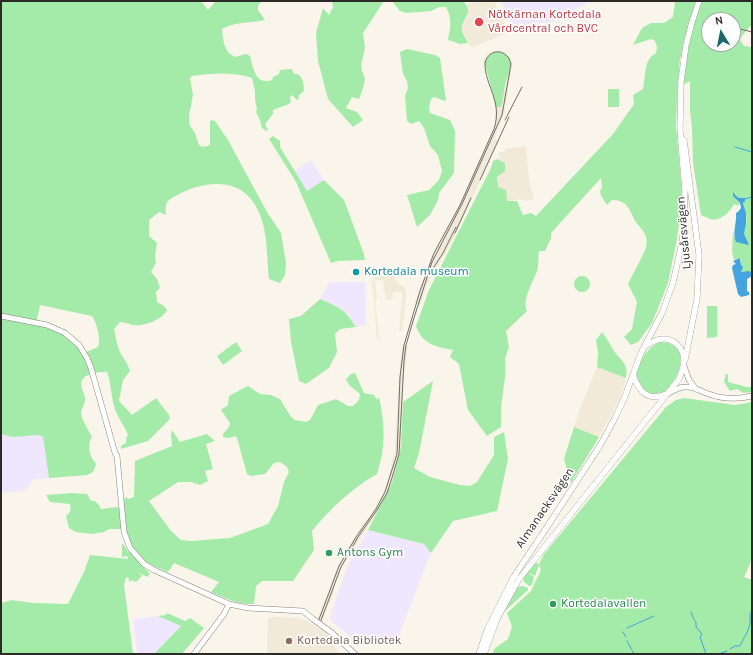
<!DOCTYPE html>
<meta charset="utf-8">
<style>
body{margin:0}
#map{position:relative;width:753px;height:655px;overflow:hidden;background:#faf5ea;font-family:Karla,sans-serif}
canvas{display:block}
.frame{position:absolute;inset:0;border:2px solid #2c2a26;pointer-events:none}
.north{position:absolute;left:701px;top:12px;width:40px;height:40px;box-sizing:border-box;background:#fff;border:1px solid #abaaa8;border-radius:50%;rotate:350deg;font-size:11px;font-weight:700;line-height:16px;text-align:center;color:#2c2a26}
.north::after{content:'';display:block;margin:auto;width:14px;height:18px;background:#19666c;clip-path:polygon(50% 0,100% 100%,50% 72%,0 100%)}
</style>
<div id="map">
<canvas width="753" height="655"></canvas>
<div class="frame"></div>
<div class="north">N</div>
</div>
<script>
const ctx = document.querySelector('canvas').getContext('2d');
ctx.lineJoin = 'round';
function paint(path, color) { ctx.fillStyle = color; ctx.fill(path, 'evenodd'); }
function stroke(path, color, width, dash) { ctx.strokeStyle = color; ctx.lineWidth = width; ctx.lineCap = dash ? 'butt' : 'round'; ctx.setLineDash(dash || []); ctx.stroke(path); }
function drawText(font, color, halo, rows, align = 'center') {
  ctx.font = font + ' Karla,sans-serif'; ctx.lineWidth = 3; ctx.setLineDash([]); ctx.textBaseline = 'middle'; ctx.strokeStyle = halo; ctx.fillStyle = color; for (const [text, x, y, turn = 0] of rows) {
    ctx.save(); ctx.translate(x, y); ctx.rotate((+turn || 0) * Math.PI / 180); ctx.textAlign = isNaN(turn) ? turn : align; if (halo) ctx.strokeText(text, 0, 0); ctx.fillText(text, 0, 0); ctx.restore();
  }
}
paint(new Path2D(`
 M475 1H494L508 32 472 48 468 43 462 30 463 22 468 16V9L467 4Z
 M498 50 503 51 510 57 512 68 504 114 494 139 499 140 452 242 427 285 420 305 415 303 430 260 460 205 491 134 495 126V109L496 107H501L506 83 511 68 506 54 497 52 488 56 485 63 486 75 483 66 484 59 487 54Z
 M526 146 529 180 534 199 525 201 524 199 507 201 498 187 497 177 505 170V163L499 160V152H504L505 149Z
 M392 269 396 281 406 289V298L402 331H399L402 299V292H393V299L386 300 383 280H375L377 300H375L379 337 382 340 379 339 377 338 372 280Z
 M402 345 408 347 404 374 401 447 392 483 377 513 365 531 342 567 334 588V591L330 604H328L322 622 318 619 338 566 347 549 373 511 385 489 392 462 395 448 398 390Z
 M597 367 626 378 621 397 599 437 574 427 582 403Z
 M275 617 296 618 308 621 326 633 339 653 338 654H267L268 618Z`), '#f2ead8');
paint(new Path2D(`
 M501 1H591L556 20 547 23 513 24 507 18Z
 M311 160 324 180 307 191 294 171Z
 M330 282H365L366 325 356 327 348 314 335 305 320 299Z
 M1 434 13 437 39 435 43 437 49 478 33 480 25 491 1 493Z
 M368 530 424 544 431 553 396 643 371 646 351 637 329 619 347 567Z
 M158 616 181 626 154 654H141L137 651 133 619Z`), '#efe7fd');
paint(new Path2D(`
 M1 1H201L208 10 215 2 218 1H258L261 3 258 5V10L265 20C251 23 234 22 222 29 223 41 224 52 235 57L246 54 250 56C253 68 256 86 272 80L273 77 279 74 280 70 292 69 294 74H298C303 78 304 85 304 91L299 95V98L297 100 292 95 290 97 291 101 289 104 273 110V114L265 124 268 130 266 131 262 128 260 120 256 112 257 109 255 100V91L252 78C232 72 213 73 192 76L190 78 193 95 189 115V124L195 133 199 145 202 147 208 146 210 144V121L212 120 215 121 228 140 267 212 281 233 286 263 285 275 280 283 269 279C266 252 269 220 250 198 232 177 200 183 179 194 174 197 167 199 166 205 165 208 166 212 166 215L159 212 149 220V236L157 243 155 256 156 263 151 272 157 279 160 288 156 292 157 302 164 306 167 310C162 320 143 327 133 325 128 324 125 322 120 322L114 329C116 337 117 347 121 354 125 361 127 362 130 371L123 380 119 401 132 415 156 398 169 415 170 419 148 441 121 449V446L126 443V438L128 435C124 425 117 417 114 406 111 395 111 383 107 372 99 372 82 373 81 384 81 389 85 394 85 399 85 404 81 409 81 414 82 420 89 431 92 437 86 445 90 457 96 464L93 472 87 475 49 478 43 437 39 435 13 437 1 434ZM40 305 92 316C97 323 101 340 98 347L86 352 82 345 65 329H63L37 320Z
 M332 1H384L363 33 365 48 361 65 362 71 365 79 363 88 359 99 352 97 346 108 357 112 363 120 353 127 328 99 318 61 316 33 323 8 329 15 333 7Z
 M386 1H463C476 14 460 18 462 31 463 35 466 39 468 43L460 44 448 40C450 29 453 19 446 7H439L431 11 406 13 400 11 392 1Z
 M675 1H752V24L742 36 740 40 744 46 752 47 751 66 752 76V273L741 272V260L740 258 734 260 732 252 733 230 734 237 744 234C746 227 747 221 746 214 745 208 743 205 743 198L741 199 738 198 734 192 737 201 740 203 738 206 734 204C730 212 720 222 710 219 707 218 704 216 701 215L693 163 692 128 690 111V81L683 85 688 49 680 58 677 99 676 125 682 191 680 216 677 239 668 283 652 323 638 342 631 345 624 337 632 329 637 302 628 284C632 275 644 255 646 247 649 235 642 230 636 222 629 211 629 200 612 200L607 205 601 196 600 191 602 187 601 178 551 233V238L545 251H539C538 257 539 265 537 271 533 282 522 299 527 311L506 331 509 347 505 358V377L501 407V427L487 436 468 410 459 364 450 357 453 350C436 347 422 344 416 326L429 290 491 168 493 161 497 159 505 163V171L497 177 498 187 506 190 507 201H517L523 215 531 213 536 216 613 134 634 104 633 95 643 89C646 76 643 60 656 53L657 47 655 41 651 39 633 45 642 28 651 23H664L673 17ZM709 20H733V44H709Z
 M407 49 435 55 440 58 446 100 445 101 434 97 431 99 429 108 430 113 450 120 455 131 454 173 439 193 438 200 430 215 417 227 407 195 429 190 439 180 442 171 438 155 430 146 424 128 419 121 411 124 407 121 405 96 408 88 407 81 403 74 400 52Z
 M498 52C519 55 508 73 505 85 504 92 503 100 501 107H496L485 64C486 57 490 52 498 52Z
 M608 89H619V107H608Z
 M273 136 280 141V147L307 191 324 180 344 200 364 254 365 260 338 261 331 263 296 182 269 139Z
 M574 284a8 8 0 1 1 16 0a8 8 0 1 1-16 0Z
 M320 299C339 307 345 309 356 327L340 329 335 334 337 352 329 368 306 384 299 381 291 342 289 319 301 316Z
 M707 306H717V337L707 338Z
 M602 332C607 338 610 345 614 351 621 361 629 363 626 378L597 367 598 353 596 340Z
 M236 342 242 351 223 365 217 356Z
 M661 342C686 343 684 366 673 382 671 385 668 390 665 392 662 394 656 394 653 395L642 389C640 386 638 381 637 377 634 365 649 345 661 342Z
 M355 373 364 393 374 395 377 400 379 397C385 426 386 446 377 474 352 488 330 509 312 531L314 550 293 581H262L256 586 254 604C239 605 225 598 211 592L219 582 174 563 168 572 148 564 144 568 150 573 147 577 139 573 142 576 136 582 131 580 130 583 128 577 126 578 124 585 133 654H1V603L12 600 33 603 68 604 84 572 90 555 128 559 127 556 122 557V544L124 545 128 552 133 549 127 536 125 529H109L104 532 91 534 76 532 69 528 66 516C71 512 71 510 70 504L50 502 46 495 72 493 87 494 91 501H95L99 505 101 509C111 508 112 506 123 508V501L126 497 128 499 134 497 135 461 172 446 171 434 172 430 180 442 207 434 215 441 206 444 213 469 205 471 208 481 200 485 191 482H178L149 501 171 531 181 540 191 541 230 538 268 524 278 506 284 482 289 472 287 467 280 462 274 463 265 474 251 476 247 474 237 438 235 436 229 438 223 437V434L229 427 230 423 221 410 228 405 229 396 248 386 260 394 271 395 280 399 291 417 295 420 306 422 310 420 318 405 336 399 348 406H353L359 400 360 394 349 385 346 379 351 374Z
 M726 373 728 375V382L747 387H752V392L744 393 737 389 730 391 724 382Z
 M433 381 419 453 414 468 430 477 460 485 470 486 477 482 494 455V437L504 432 508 459 497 511 453 521 431 553 424 544 368 530 392 483 401 447 403 402Z
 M684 398 735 405 752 402V556L750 564 744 577 752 580V654H493L494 649 508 639 512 627 507 613 531 591 541 570 539 565 535 576 528 573 534 577 532 585 529 586 524 582 523 578 535 562 539 564 544 554 666 407 676 400Z
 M574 427 599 437 571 483 564 459Z
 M523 586 528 588V590L503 613 518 587Z
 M167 613 185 621 190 618 204 628 182 654H154L181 626 158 616 166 615Z`), '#a4eba9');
paint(new Path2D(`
 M733 192C739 199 737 198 745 198V201L743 203 746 213V224L744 234 749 245 736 242C732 232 737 223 736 213L738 212 741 208 740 203 733 196Z
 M740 258 741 265 743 267 741 272 749 271 752 273V276L747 279V291L749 292V295L741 297 738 294 732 268 733 265 736 264 733 261Z`), '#43a4de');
stroke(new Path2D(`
 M735 147 752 152
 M745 199 752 197
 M691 612 694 620 696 622V627L702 634 700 637 706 654
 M627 628 654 616
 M623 632 626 637
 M627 641 634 654
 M730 649 735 646H740C743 639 749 631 750 623 751 617 748 615 752 611
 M718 654 727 651`), '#43a4de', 1);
const tertiary = new Path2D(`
 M1 316 47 325 65 333 79 345 87 358 91 368 115 453 117 456 124 532 130 548 144 564 154 570 229 604 248 608 303 611 313 619
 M684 366 689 380 695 388
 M667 394C673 391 678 387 685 387 693 386 698 390 706 393 721 399 736 400 752 396
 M332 633 355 654
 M194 654 224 614 229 604`);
const secondary = new Path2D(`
 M684 140 699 255 697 299 685 360
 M633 375C639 391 647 402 666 394
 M479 654 487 630 513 578 549 524 601 444 616 416 624 399 641 353 662 313 673 283 682 242 684 225 685 191 680 130 681 81 686 45 692 22 699 1
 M484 654 497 619 519 579 679 379C680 375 682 371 683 367 687 354 677 338 663 339 656 339 651 343 645 346`);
stroke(tertiary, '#868278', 6);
stroke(secondary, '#868278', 6);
stroke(tertiary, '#fff', 5);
stroke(secondary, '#fff', 5.5);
stroke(new Path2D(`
 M704 22 709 23
 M733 27 752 32
 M505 120 522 87
 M480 180 509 117
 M455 233 471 198
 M434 267 443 253 456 227
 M318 622 339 566 356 537 376 509 385 492 397 454 400 377 404 345 420 291 434 253 460 205 494 129C503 101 485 87 485 63 489 47 508 49 511 64L502 115 462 204 432 262 413 321 406 345 404 361 399 454 392 478 387 493 377 510 358 537 341 567 320 623`), '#716e68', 1);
const tertiaryBridge = new Path2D(`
 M313 619 332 633`);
stroke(tertiaryBridge, '#868278', 6, []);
stroke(tertiaryBridge, '#fff', 5);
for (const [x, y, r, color] of [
 [479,22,5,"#e0444e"],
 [356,272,4,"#0f9aa8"],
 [329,553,4,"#2e9e5b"],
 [553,604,4,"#2e9e5b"],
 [289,641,4,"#8d6e63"]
]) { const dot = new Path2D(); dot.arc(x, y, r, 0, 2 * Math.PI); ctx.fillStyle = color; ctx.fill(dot); stroke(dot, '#fff', 1.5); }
drawText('12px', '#be3a42', '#fff', [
 ["Nötkärnan Kortedala",488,15],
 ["Vårdcentral och BVC",488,29]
], 'left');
drawText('12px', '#2c2a26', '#fff', [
 ["Ljusårsvägen",684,233,-95],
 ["Almanacksvägen",545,508,-56]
]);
drawText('12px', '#0d838f', '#fff', [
 ["Kortedala museum",364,272]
], 'left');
drawText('12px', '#27864d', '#fff', [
 ["Antons Gym",337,553],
 ["Kortedalavallen",561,604]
], 'left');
drawText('12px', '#785e54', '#fff', [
 ["Kortedala Bibliotek",297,641]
], 'left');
</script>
